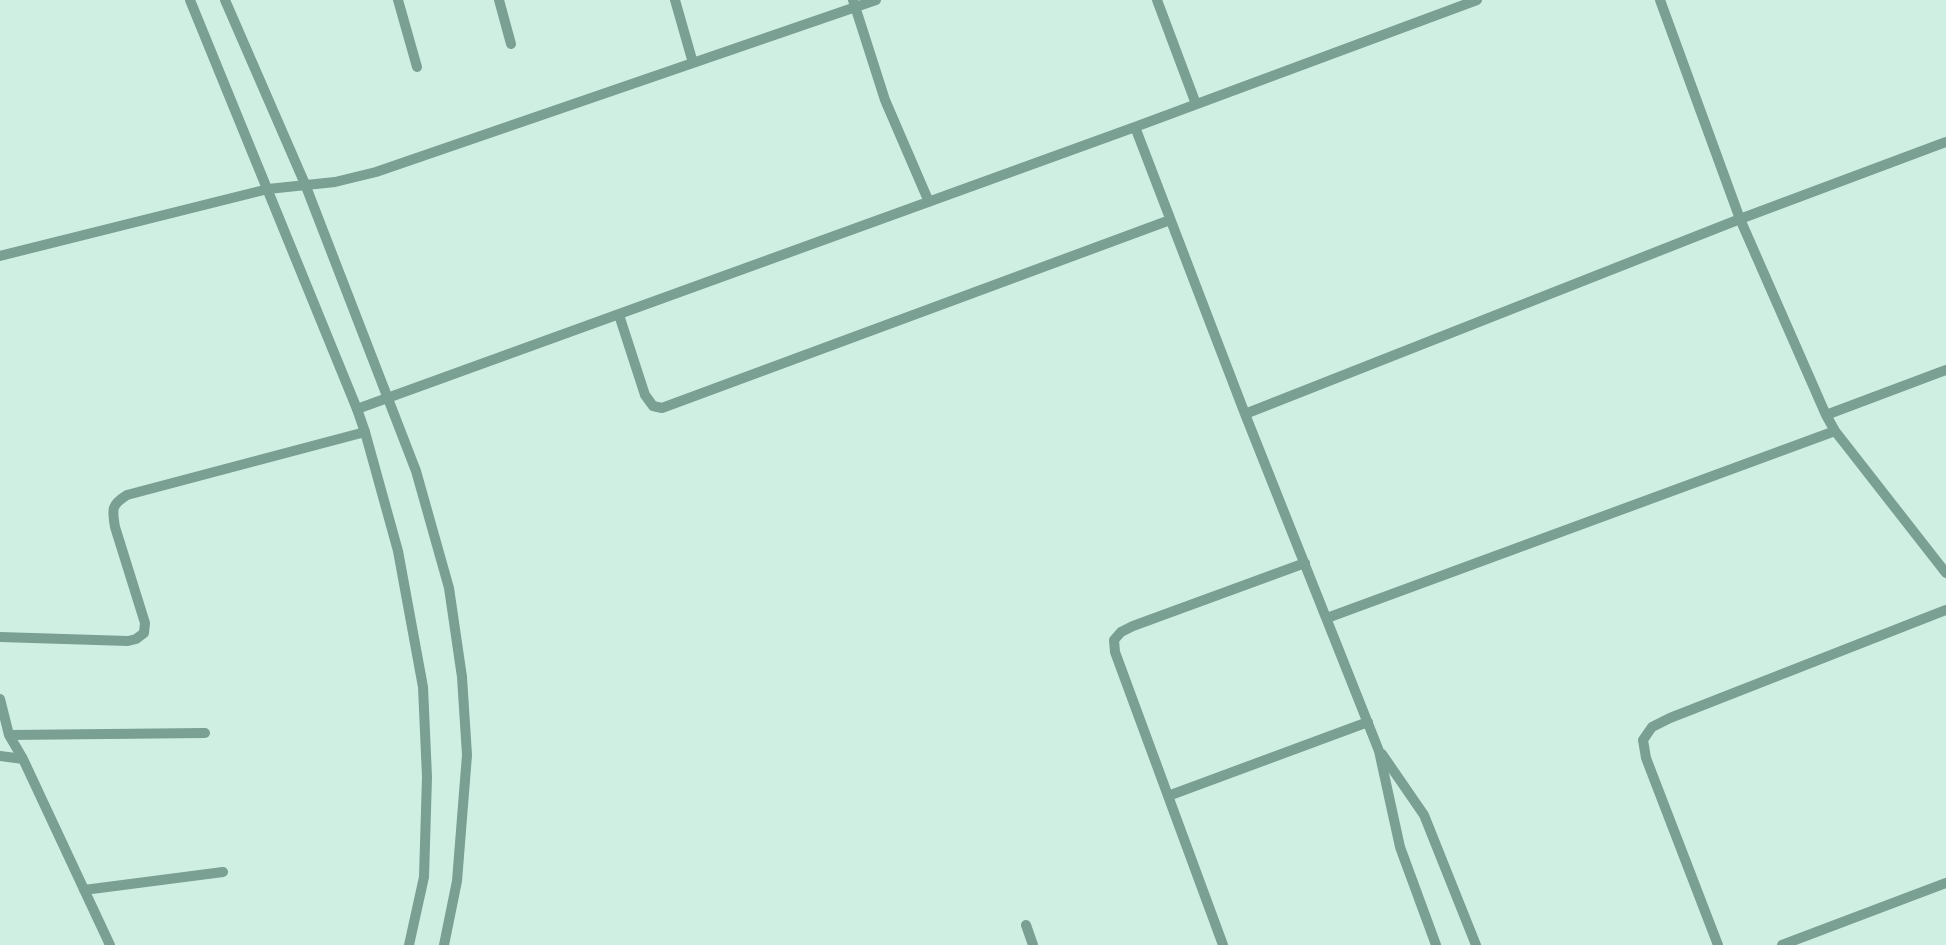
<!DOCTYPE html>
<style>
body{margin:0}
canvas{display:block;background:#d0efe3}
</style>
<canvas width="1946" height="945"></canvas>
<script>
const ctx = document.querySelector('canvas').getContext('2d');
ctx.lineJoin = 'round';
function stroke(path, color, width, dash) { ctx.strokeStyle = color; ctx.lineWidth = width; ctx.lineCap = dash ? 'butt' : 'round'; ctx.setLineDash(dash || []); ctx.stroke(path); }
stroke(new Path2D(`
 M398 0 417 67
 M499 0 511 44
 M675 0 693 63
 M853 0 885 100 929 202
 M1157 0 1196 104
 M1660 0 1740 219 1826 415 1835 431 1946 573
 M1135 127 1245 414 1379 751 1400 847 1436 945
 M0 256 268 189 335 182 376 172 876 0
 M619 315 645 395 653 406 662 408 1170 220
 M357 409 1135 127 1477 0
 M1245 414 1740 219 1946 142
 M1826 415 1946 370
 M1327 618 1835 431
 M0 637 128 641 136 639 144 633 145 623 115 527C112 509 111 505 127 495L365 432
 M0 699 9 735 23 759
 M9 735 205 733
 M1382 754 1424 815 1476 945
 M0 756 23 759 110 945
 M1168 796 1368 722
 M84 890 223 872
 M1026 925 1033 945
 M1223 945 1115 652 1114 640 1121 632 1133 626 1305 563
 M1718 945 1646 758 1643 740 1652 727 1670 718 1946 610
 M1782 945 1946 883`), '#79a092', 10);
stroke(new Path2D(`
 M190 0 357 409 365 432 398 551 423 687 427 777 424 877 409 945
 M225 0 305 184 416 471 449 588 462 677 467 755 457 881 444 945`), '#79a092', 10);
</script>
